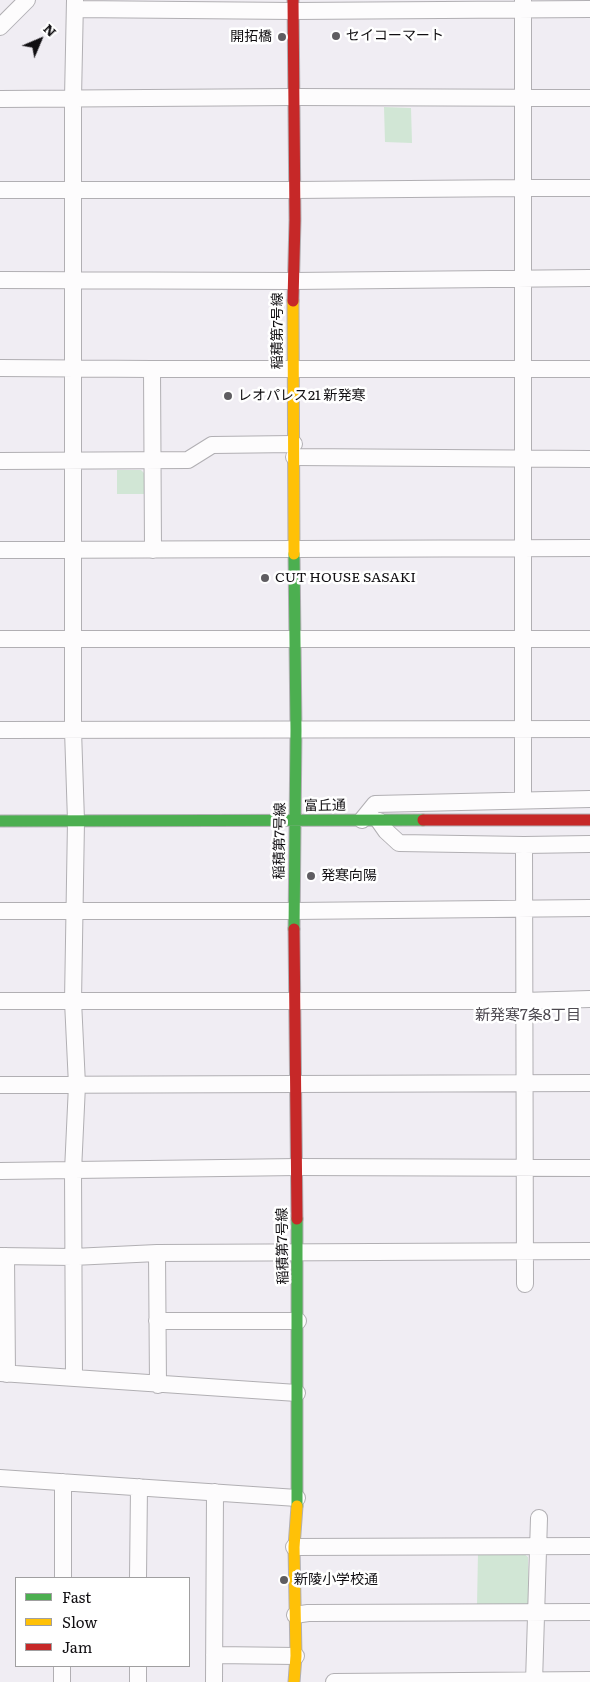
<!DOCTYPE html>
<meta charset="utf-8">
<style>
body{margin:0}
#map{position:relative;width:590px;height:1682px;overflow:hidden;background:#f0edf3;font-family:Literata,serif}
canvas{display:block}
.legend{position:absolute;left:15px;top:1577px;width:175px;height:90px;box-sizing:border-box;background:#fff;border:1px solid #a09fa0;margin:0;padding:6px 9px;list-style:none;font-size:15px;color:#110f12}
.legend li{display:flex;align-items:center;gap:10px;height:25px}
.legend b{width:25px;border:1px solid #a09fa0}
.north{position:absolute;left:15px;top:15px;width:50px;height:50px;-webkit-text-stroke:4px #fff;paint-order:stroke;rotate:45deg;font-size:14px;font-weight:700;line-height:20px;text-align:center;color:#110f12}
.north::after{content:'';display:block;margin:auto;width:18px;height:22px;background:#110f12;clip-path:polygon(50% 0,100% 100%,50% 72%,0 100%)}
</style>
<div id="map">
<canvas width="590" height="1682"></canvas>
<ul class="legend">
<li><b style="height:6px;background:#4caf50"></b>Fast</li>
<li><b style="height:6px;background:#ffc107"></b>Slow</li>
<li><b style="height:6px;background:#c62828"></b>Jam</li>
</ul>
<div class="north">N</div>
</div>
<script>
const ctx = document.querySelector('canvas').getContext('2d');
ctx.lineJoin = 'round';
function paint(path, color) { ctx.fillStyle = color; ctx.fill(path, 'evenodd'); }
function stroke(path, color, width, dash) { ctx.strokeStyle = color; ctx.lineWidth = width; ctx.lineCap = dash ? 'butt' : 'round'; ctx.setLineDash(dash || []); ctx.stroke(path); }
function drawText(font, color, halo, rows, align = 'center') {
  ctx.font = font + ' Literata,"Noto Sans JP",serif'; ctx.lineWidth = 5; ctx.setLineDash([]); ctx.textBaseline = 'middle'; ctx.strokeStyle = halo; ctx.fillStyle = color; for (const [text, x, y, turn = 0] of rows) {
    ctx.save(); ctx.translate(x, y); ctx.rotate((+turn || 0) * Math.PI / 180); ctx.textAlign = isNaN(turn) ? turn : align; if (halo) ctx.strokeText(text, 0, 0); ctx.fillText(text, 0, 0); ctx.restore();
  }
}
paint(new Path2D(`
 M384 107 411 108 412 143 385 142Z
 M117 470H141L145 474V494H117Z
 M478 1552 524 1554 528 1557 529 1602 527 1607 477 1606Z`), '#d1e6d5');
const street = new Path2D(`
 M523 0V800
 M75 9 293 11 590 9
 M0 27 27 0
 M0 99 295 97 590 98
 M0 190H295L523 188H590
 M0 280 293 281 590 278
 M0 368 152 369H590
 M152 369 153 550
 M294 457 590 459
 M0 461 188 460 212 445 294 444
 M0 550 590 548
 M0 639H590
 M0 730 590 729
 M362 820 375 804 590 799
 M379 821 386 831 399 843 524 845 590 844
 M524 845 525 1284
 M0 911H294L590 908
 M0 1001H523L590 999
 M0 1085 590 1083
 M0 1171 297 1167 590 1168
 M157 1253 158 1385
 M0 1256 73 1257 157 1253 590 1251
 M6 1256 7 1374
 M157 1321H298
 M0 1373 297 1393
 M74 1378 73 1171 77 1085 73 1001 76 821 73 730V98L75 0
 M0 1478 297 1498
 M294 1547 590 1546
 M63 1578V1482
 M138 1578 139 1487
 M295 1615 308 1613 590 1612
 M214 1655 296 1656
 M62 1682V1666
 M138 1682V1666
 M214 1682 215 1492
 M334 1682 590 1680
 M534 1682 539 1518`);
const fast = new Path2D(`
 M294 554 296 730 294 929
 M0 821 423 820
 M297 1506V1219`);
const slow = new Path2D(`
 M293 301 294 554
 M294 1682 296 1656 294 1547 297 1506`);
const jam = new Path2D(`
 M293 0 295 220 293 301
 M423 820H590
 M294 929 297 1219`);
stroke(street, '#b1afb3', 18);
stroke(fast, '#b1afb3', 13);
stroke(slow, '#b1afb3', 13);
stroke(jam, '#b1afb3', 13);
stroke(street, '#fdfcfd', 16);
stroke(fast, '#4caf50', 11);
stroke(slow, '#ffc107', 11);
stroke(jam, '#c62828', 11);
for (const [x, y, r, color] of [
 [336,36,5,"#5f5d61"],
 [282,37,5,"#5f5d61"],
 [228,396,5,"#5f5d61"],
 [265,578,5,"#5f5d61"],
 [311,876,5,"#5f5d61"],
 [284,1580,5,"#5f5d61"]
]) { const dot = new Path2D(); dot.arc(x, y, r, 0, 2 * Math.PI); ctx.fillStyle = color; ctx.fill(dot); stroke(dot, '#fff', 2); }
drawText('14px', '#110f12', '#fff', [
 ["セイコーマート",346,36],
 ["開拓橋",272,37,"right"],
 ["レオパレス21 新発寒",238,396],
 ["CUT HOUSE SASAKI",275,578],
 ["発寒向陽",321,876],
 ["新陵小学校通",294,1580]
], 'left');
drawText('14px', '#110f12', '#fff', [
 ["稲積第7号線",278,331,-90],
 ["富丘通",325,806,-1],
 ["稲積第7号線",280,841,-89],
 ["稲積第7号線",283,1246,-91]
]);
drawText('15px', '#4c484f', '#fff', [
 ["新発寒7条8丁目",528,1016]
]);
</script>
